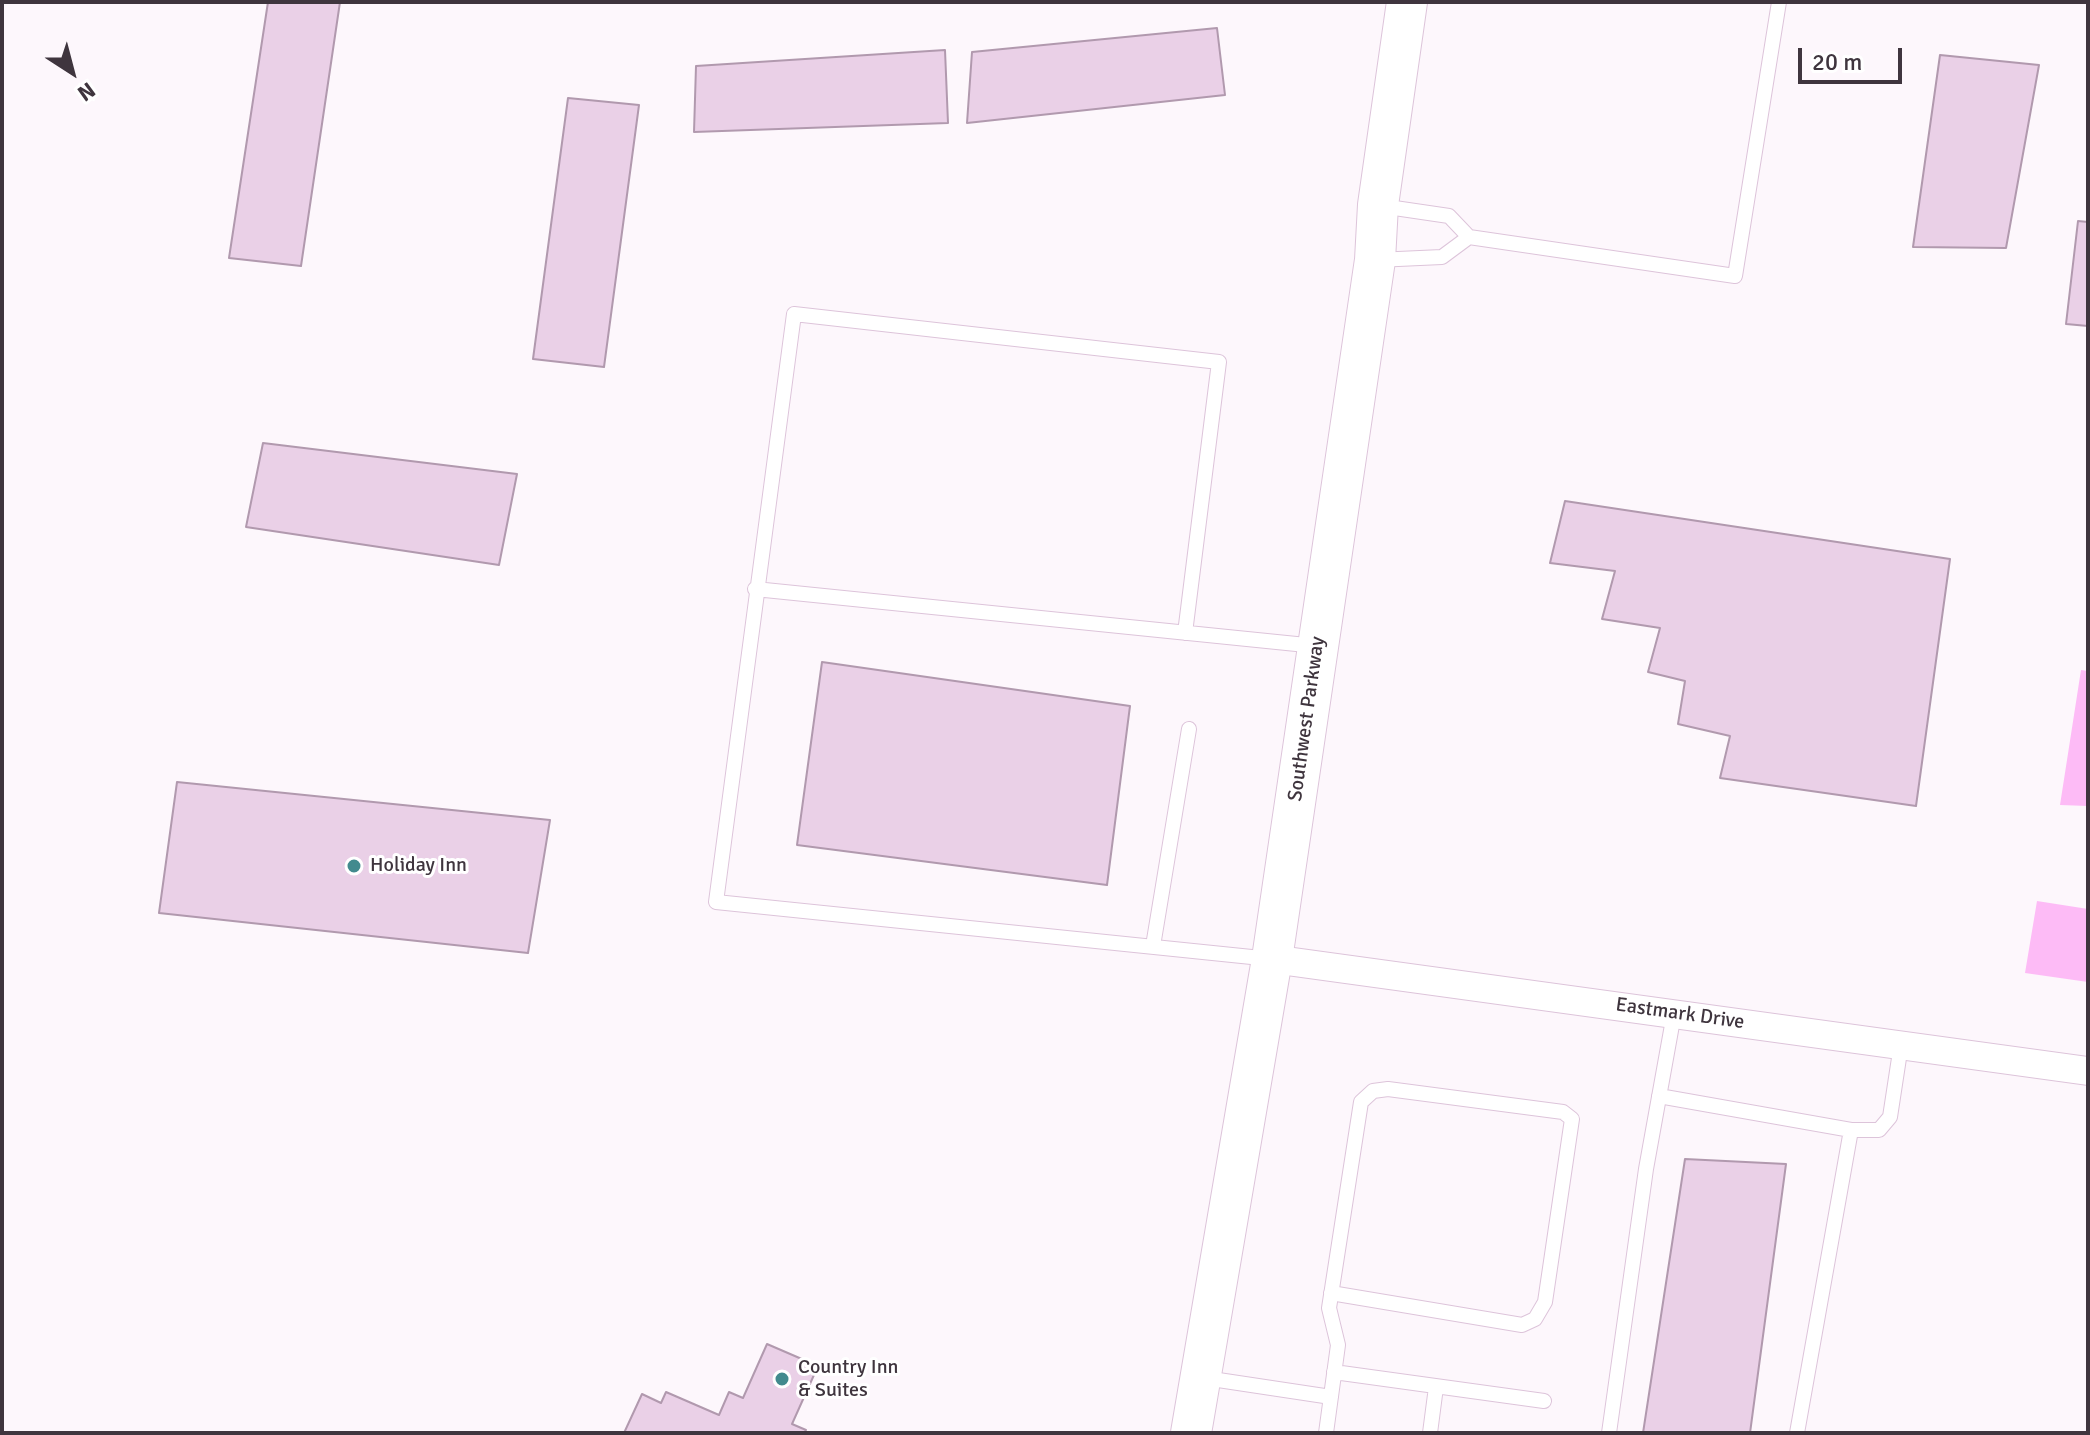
<!DOCTYPE html>
<style>
body{margin:0}
#map{position:relative;width:2090px;height:1435px;overflow:hidden;background:#fdf7fc;font-family:Signika,sans-serif}
canvas{display:block}
.frame{position:absolute;inset:0;border:4px solid #3f353e;pointer-events:none}
.north{position:absolute;left:32px;top:32px;width:80px;height:80px;-webkit-text-stroke:6px #fff;paint-order:stroke;rotate:144deg;font-size:22px;font-weight:700;line-height:32px;text-align:center;color:#3f353e}
.north::after{content:'';display:block;margin:auto;width:28px;height:36px;background:#3f353e;clip-path:polygon(50% 0,100% 100%,50% 72%,0 100%)}
.scale{position:absolute;left:1798px;top:48px;width:104px;height:36px;box-sizing:border-box;border:4px solid #3f353e;border-top:0;padding-left:10px;font-size:24px;line-height:28px;white-space:nowrap;color:#3f353e;-webkit-text-stroke:6px #fff;paint-order:stroke}
</style>
<div id="map">
<canvas width="2090" height="1435"></canvas>
<div class="frame"></div>
<div class="north">N</div>
<div class="scale">20 m</div>
</div>
<script>
const ctx = document.querySelector('canvas').getContext('2d');
ctx.lineJoin = 'round';
function paint(path, color) { ctx.fillStyle = color; ctx.fill(path, 'evenodd'); }
function stroke(path, color, width, dash) { ctx.strokeStyle = color; ctx.lineWidth = width; ctx.lineCap = dash ? 'butt' : 'round'; ctx.setLineDash(dash || []); ctx.stroke(path); }
function drawText(font, color, halo, rows, align = 'center') {
  ctx.font = font + ' Signika,sans-serif'; ctx.lineWidth = 6; ctx.setLineDash([]); ctx.textBaseline = 'middle'; ctx.strokeStyle = halo; ctx.fillStyle = color; for (const [text, x, y, turn = 0] of rows) {
    ctx.save(); ctx.translate(x, y); ctx.rotate((+turn || 0) * Math.PI / 180); ctx.textAlign = isNaN(turn) ? turn : align; if (halo) ctx.strokeText(text, 0, 0); ctx.fillText(text, 0, 0); ctx.restore();
  }
}
paint(new Path2D(`
 M2081 670 2088 671V806L2060 805Z
 M2037 901 2088 909V982L2025 973Z`), '#fdbbf6');
const building = new Path2D(`
 M268 2H340L301 266 229 258Z
 M1217 28 1225 95 967 123 972 52Z
 M945 50 948 123 694 132 696 66Z
 M1940 55 2039 65 2006 248 1913 247Z
 M568 98 639 105 604 367 533 359Z
 M2078 221 2088 222V326L2066 324Z
 M263 443 517 474 499 565 246 527Z
 M1565 501 1950 559 1916 806 1720 778 1730 736 1678 724 1685 681 1648 672 1660 628 1602 619 1615 571 1550 563Z
 M822 662 1130 706 1107 885 797 845Z
 M177 782 550 820 528 953 159 913Z
 M1685 1159 1786 1164 1750 1433H1643Z
 M767 1344 818 1366 792 1424 806 1430 804 1433H624L642 1394 661 1403 666 1392 719 1415 729 1392 743 1398Z`);
paint(building, '#ead0e7');
stroke(building, '#b199ae', 2);
const lane = new Path2D(`
 M1381 206 1449 216 1469 237 1735 276 1779 2
 M1376 260 1442 257 1469 237
 M755 589 1316 646
 M1185 633 1219 362 794 314 716 902 1271 959
 M1153 946 1189 729
 M1659 1096 1851 1130
 M1334 1372 1544 1401
 M1205 1378 1331 1397
 M1326 1433 1338 1345 1329 1308 1361 1102 1373 1091 1388 1089 1563 1112 1572 1119 1545 1302 1535 1319 1522 1325 1331 1293
 M1430 1433 1436 1387
 M1609 1433 1646 1169 1674 1014
 M1797 1433 1851 1130H1879L1890 1117 1901 1045`);
const street = new Path2D(`
 M1272 959 2088 1071`);
const secondary = new Path2D(`
 M1191 1433 1272 959 1375 260 1378 205 1407 2`);
stroke(lane, '#ddc4da', 16);
stroke(street, '#ddc4da', 30);
stroke(secondary, '#ddc4da', 42);
stroke(lane, '#fff', 14);
stroke(street, '#fff', 28);
stroke(secondary, '#fff', 40);
for (const [x, y, r, color] of [
 [354,866,8,"#428a8e"],
 [782,1379,8,"#428a8e"]
]) { const dot = new Path2D(); dot.arc(x, y, r, 0, 2 * Math.PI); ctx.fillStyle = color; ctx.fill(dot); stroke(dot, '#fff', 3); }
drawText('20px', '#3f353e', '#fff', [
 ["Southwest Parkway",1307,719,-82],
 ["Eastmark Drive",1680,1014,8]
]);
drawText('20px', '#3f353e', '#fff', [
 ["Holiday Inn",370,866],
 ["Country Inn",798,1368],
 ["& Suites",798,1391]
], 'left');
</script>
